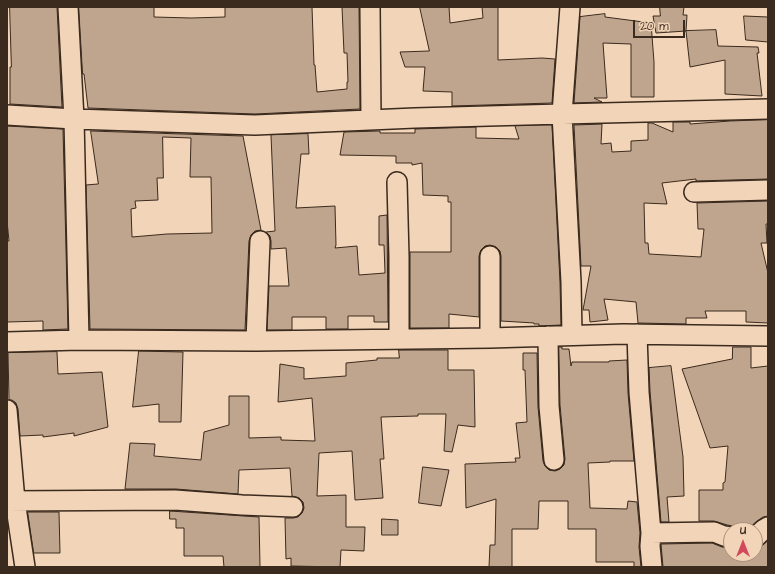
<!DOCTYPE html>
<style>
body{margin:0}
#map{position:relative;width:775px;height:574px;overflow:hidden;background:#f2d4b8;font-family:"Architects Daughter",sans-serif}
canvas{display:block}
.frame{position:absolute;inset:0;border:8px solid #3b2a1e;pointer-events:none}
.north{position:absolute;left:723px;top:522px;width:40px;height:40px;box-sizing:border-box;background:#f2d4b8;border:1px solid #a9907a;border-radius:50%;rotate:0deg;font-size:11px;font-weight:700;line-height:16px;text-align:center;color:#3b2a1e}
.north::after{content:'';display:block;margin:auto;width:14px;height:18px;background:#d1495b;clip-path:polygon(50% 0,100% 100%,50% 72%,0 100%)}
.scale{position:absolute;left:633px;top:20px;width:52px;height:18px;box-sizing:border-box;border:2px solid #3b2a1e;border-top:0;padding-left:5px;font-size:12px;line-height:14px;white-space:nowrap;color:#3b2a1e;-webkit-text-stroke:3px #f2d4b8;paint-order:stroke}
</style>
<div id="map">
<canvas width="775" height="574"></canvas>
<div class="frame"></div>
<div class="north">U</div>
<div class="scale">20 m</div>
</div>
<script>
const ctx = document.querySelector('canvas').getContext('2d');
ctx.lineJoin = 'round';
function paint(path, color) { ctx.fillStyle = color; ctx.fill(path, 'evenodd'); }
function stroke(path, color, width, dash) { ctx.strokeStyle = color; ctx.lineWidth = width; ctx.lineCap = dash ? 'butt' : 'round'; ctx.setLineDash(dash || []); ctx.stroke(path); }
const building = new Path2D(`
 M10 7H57L62 107 10 104V67H11Z
 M79 7H154V17L191 18 225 17V7H312L314 65H315L317 92 347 89V82H348L347 53H344L342 7H359L360 109 255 114 88 108 84 74H83Z
 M420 7H449L450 23 483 18 482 7H498V60L542 58 555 59 552 103 452 106V92L423 91 425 67H405L400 52 429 51Z
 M660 7H684L683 15H687L686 31 656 33 653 16H660Z
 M605 14V17L651 23 654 62V97H631V44L603 43 607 98H594L602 102 574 103 580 17Z
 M744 16 768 17V42L746 40Z
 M716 30 718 46 758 47 759 53H757L762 96 725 94V60L690 67 686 31Z
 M768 120V179L696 181V179L662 183 667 204 644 203 645 243H648L649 254 701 257 704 229H698L697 203 768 201V224H766L767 243H761L768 273V323L746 322V311H705L707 318H686V324L638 323 636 302 604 299 608 320 590 322 589 310H583L591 266H581L574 125 602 124 601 144 611 143 612 152 631 151V141L648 140V123H652L673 132V122H690V124L730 121Z
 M552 125 560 282 561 325 539 326V324H534V323L501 321V256L500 251 496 247 490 245 485 246 481 250 479 256V317L449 314V328H410V252H451V202H448V196L423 195 422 163 412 165V163H396V156L340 155 344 132 380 131V133H415V129L476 127V138L519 139 515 126Z
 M7 126 63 129 68 329 43 330V321L7 322V241H9L7 221Z
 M91 131 243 136 261 230 255 231 251 235 249 241 245 330 90 329 86 185 98 184ZM163 137 191 138 190 177H211L212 233 167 234 132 237 131 209 136 208 135 201 158 200 157 178H163Z
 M308 134 309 154H301L296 208 335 206 336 245 335 248 357 246 359 275 385 273 384 245H379V216L387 215 388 322H374V316H348V329H326V317H292V330H267L269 286H289L286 248 271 249V241L270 236 266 232 275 231 271 135Z
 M559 347H562V349H569L571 366 572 362H609V361L627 360 628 393 634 461H610V462L588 463 590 508 627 509 628 501 637 502 640 533 639 547 641 567H634V562H596V529H568V501H539L538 529H512V567H489L490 545H495L496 499 466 508 465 464 516 462 515 458H520L516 423 527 422 525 370H523V353H537L538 407 543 461 545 466 549 470 555 471 560 469 564 465 565 459 560 405Z
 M733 347H751V368L768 366V516L763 517 757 521 747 530H739L737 528 733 526 727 525 714 521H699V490H723V483L725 482 728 446 710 448 682 369 732 359Z
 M399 350H448V370H474L475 427 458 425 452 452 444 451 446 414H418V416L381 417 384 459H380L383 498 355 500 352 451 319 453 317 496 346 495V527H365L364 551 341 550 340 567 291 566V558L286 559 285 518H293L298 517 302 513 304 508 303 502 299 498 292 496 290 468 239 470 238 494 176 489H125L130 443 155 444 154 456 201 460 204 432 229 425V396H249V438L281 437V440L315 441 312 398 278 402 280 364 304 368V379L346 376V363L377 360V358H399Z
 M139 351 183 352 181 422H159V404L133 407Z
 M57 352 58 374 102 372 108 427 74 436V433L43 437V435L20 436 18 409 16 403 12 400H9L8 353Z
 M671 366 683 457 684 496 667 497 669 522H661L650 391 649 368Z
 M423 467 449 470 441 506 419 503Z
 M170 511 259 517 260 567H224L223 556H184V528H176V519H170Z
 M28 512H59L60 553H34Z
 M382 519 398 520V535H382Z
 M768 541V567H663L661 544 712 543 722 547 731 548V554H755V548L760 547Z`);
paint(building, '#bfa58d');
stroke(building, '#3b2a1e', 1);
const street = new Path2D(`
 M68 7 74 119 79 340
 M370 7 371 120
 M570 7 562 114 571 282 572 335
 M7 115 74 119 255 125 415 118 562 114 768 109
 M397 182 399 257V338
 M694 192 768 190
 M490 256V338
 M637 334 639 392 651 533 650 546 652 567
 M548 336 549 406 554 460
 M256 341 260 241
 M7 342 79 340 256 341 490 338 623 334 768 336
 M7 410 15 501 25 567
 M7 501 175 500 242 505 293 507
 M651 533 714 532 724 536 731 537
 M755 537H756L763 530 768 527`);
stroke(street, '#3b2a1e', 22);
stroke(street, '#f2d4b8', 19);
</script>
